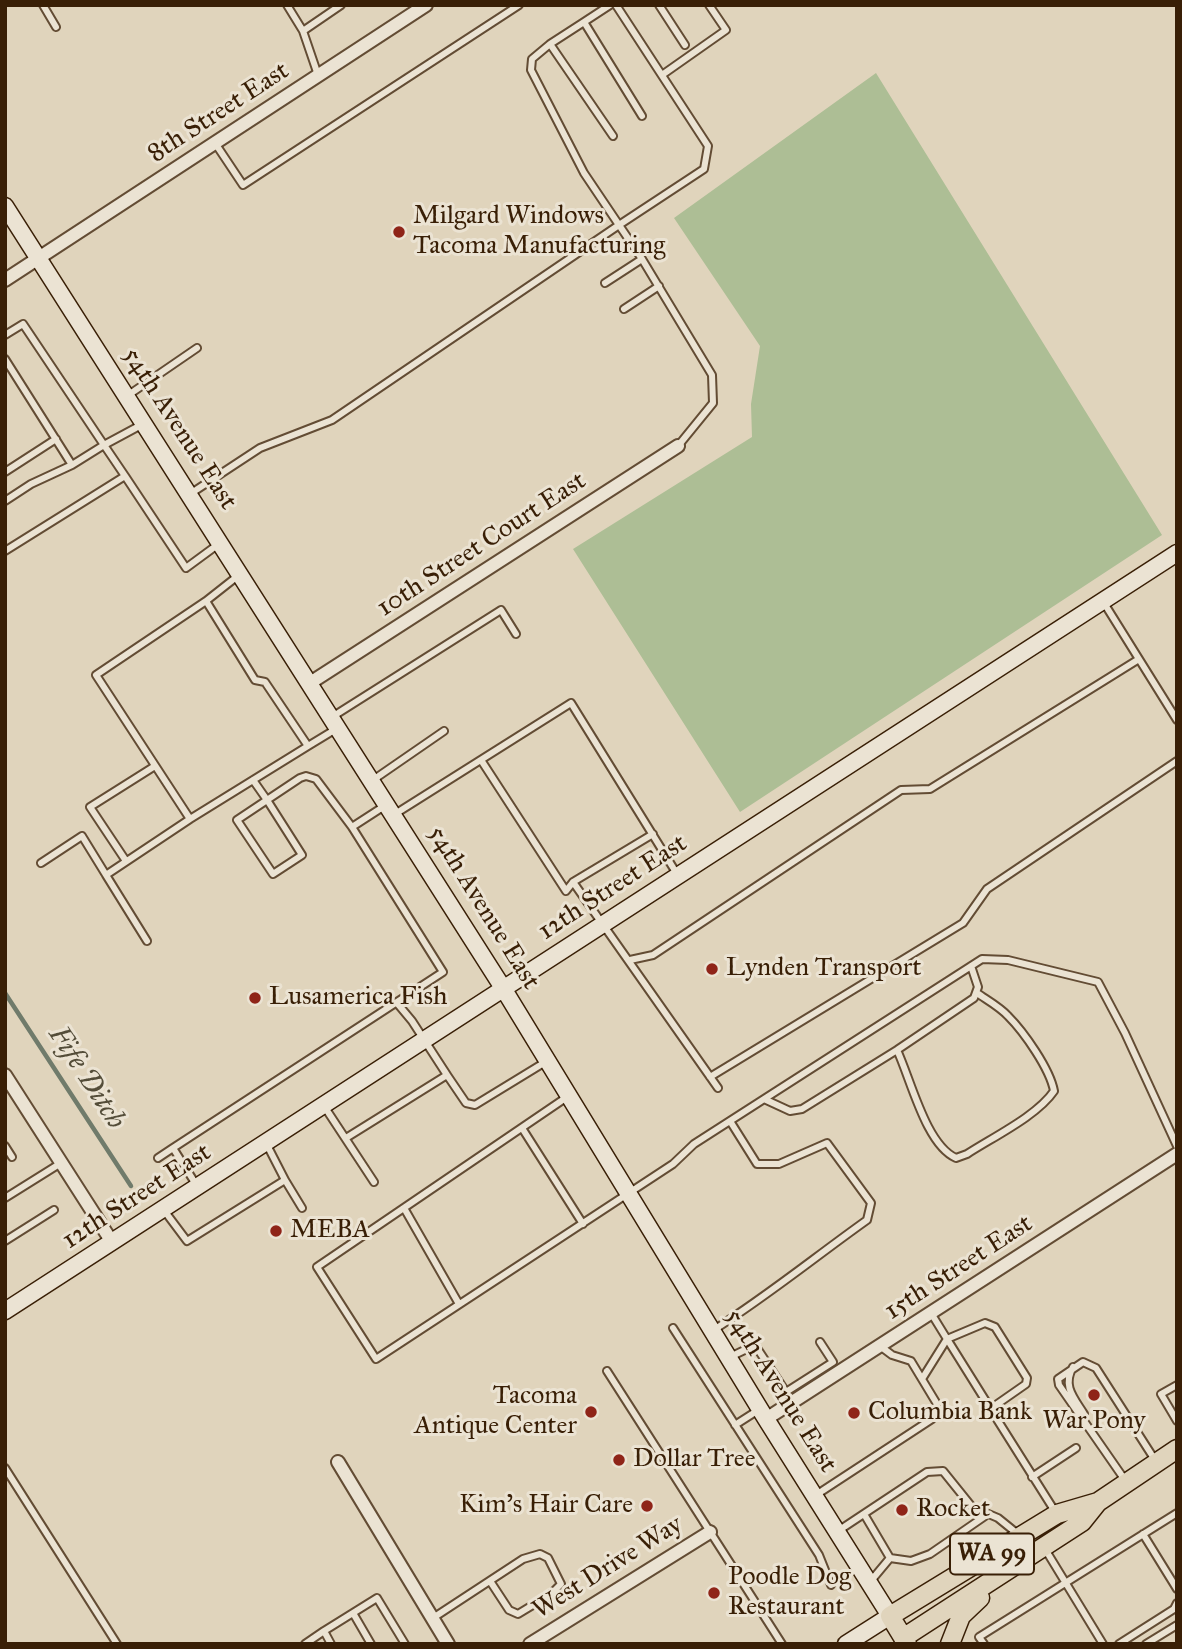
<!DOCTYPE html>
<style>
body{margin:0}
#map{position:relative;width:1182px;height:1649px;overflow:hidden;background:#e0d4bc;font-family:"IM FELL Great Primer",serif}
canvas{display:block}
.frame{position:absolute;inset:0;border:7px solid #391f06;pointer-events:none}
</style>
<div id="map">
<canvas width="1182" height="1649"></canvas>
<div class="frame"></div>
</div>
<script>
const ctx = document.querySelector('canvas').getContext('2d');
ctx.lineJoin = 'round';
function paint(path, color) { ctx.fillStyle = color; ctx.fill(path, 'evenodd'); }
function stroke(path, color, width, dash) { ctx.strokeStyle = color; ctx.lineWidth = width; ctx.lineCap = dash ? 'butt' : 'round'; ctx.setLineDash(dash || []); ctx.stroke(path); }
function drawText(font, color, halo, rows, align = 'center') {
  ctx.font = font + ' "IM FELL Great Primer",serif'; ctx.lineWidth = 6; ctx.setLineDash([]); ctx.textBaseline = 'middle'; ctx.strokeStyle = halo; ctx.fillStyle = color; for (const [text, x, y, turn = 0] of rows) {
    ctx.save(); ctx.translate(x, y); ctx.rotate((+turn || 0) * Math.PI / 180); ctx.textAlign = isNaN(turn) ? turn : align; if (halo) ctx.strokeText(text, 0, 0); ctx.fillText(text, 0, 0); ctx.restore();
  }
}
paint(new Path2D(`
 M876 73 1162 535 740 812 573 549 752 437 751 404 760 346 674 218Z`), '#adbe95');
stroke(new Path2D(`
 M5 993 131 1186`), '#707b6b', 4.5);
const lane = new Path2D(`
 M43 5 56 27
 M287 5 303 31 318 75
 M610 5 584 22 642 116
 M659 5 685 45
 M584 22 550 44 613 136
 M303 31 341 5
 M550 44 532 59 531 70 584 173 619 225 704 169 708 146 616 5
 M662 75 726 30 709 5
 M215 143 243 185 519 5
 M605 283 642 259
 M624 309 659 286
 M5 335 23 324 104 445 143 424
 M5 359 72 465 31 484 5 501
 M127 396 197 348
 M5 472 56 439
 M125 476 186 568 220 543
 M190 494 260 448 332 420 619 225 642 259 712 375 713 403 678 446
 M5 551 125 476 104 445 72 465
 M206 601 96 675 190 819 308 746 265 682 255 680 206 601 239 575
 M1104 603 1177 720
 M332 717 501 610 516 634
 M308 746 336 729
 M481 760 566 891 573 882 653 834
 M373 780 444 731
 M267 800 302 855 273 874 237 820Z
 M395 814 571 703 677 874
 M352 827 386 805
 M126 861 90 807 155 766
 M41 863 82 836 106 875 190 819
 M106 875 147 941
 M573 882 718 1088
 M630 960 653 955 901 790 930 789 1139 659
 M897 1050C911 1080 926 1145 956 1158L967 1154C993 1137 1037 1116 1054 1091 1050 1069 1024 1032 1008 1016 1000 1007 987 1000 977 993
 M447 1075 466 1103 475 1105 547 1061
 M710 1077 963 923 987 889 1177 761
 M567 1097 317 1267 376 1359 673 1164 694 1144 982 959 1008 960 1098 982 1125 1033 1177 1146
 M764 1099 790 1111 802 1109 897 1050 974 998 978 987 971 966
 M324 1106 374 1182
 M522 1128 583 1224
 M346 1138 447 1075 412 1021 397 1003
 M5 1146 12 1157
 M158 1158 173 1148
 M285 1180 302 1208
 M197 1186 173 1148 443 972 352 827 316 779 306 776 300 778 267 800 253 780
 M5 1198 61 1163
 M404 1208 459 1304
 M163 1209 187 1241 285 1180 266 1143
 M5 1241 54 1210
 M673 1328 819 1555 831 1585
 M712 1331C766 1297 815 1257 867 1220L871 1203 827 1143 779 1164H757L730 1121
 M730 1357 755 1345 786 1392 833 1362 820 1342
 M1073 1367C1062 1386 1074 1398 1084 1414
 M607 1371 782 1644
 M922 1379 947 1339 931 1313
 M1177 1385 1161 1394 1177 1421
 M993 1407 987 1403 947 1339 985 1323 995 1327 1027 1378 1026 1384 993 1407V1413L1056 1513
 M735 1425 760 1409
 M5 1468 117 1644
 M1032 1477 1076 1448
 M1127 1483 1059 1385 1058 1379 1083 1362 1096 1368 1155 1460
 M816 1495 932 1419 937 1404 911 1361 892 1355 880 1346
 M864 1514 890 1558 870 1582
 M838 1531 927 1472 943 1471 972 1507 998 1518 1019 1535
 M1143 1534 1177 1589
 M1045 1549 1103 1644
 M890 1558 911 1561 930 1554 988 1514
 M353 1613 371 1644
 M433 1618 523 1559 540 1554 548 1558 561 1584 551 1594 518 1614 509 1610 490 1581
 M305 1644 324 1631
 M331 1644 324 1631 377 1598 405 1644
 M984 1644 979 1637 1177 1513
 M1119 1644 1174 1609 1177 1603
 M1146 1644 1177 1625`);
const street = new Path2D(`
 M5 280 426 5
 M310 683 678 446
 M5 1075 112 1242
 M766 1419 1177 1154
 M338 1462 448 1644
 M530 1644 710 1532`);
const secondary = new Path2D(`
 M5 206 503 988 766 1419 890 1616 846 1644
 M5 1311 1177 553`);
const primary = new Path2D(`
 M903 1638 1082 1522 1098 1502
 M907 1644 890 1616 1057 1514 1098 1502 1177 1449
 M950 1644 961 1616 980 1598`);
stroke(lane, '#634c34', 10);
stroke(street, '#634c34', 16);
stroke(secondary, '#391f06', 19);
stroke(primary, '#391f06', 21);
stroke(lane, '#ebe3d3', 6);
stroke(street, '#ebe3d3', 12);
stroke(secondary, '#ebe3d3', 16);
stroke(primary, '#e0d4bc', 18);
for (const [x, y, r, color] of [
 [399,232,7,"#8f2418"],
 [712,969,7,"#8f2418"],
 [255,998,7,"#8f2418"],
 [276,1231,7,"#8f2418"],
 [1094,1395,7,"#8f2418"],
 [591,1412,7,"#8f2418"],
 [854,1413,7,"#8f2418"],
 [619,1460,7,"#8f2418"],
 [647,1506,7,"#8f2418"],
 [902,1510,7,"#8f2418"],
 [714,1593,7,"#8f2418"]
]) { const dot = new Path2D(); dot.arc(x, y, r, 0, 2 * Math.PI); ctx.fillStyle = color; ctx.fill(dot); stroke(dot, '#ebe3d3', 2.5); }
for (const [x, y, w] of [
 [992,1554,84]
]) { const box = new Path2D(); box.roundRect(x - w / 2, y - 20.5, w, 41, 5); ctx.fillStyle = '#ebe3d3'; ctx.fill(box); stroke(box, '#391f06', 2); }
drawText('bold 24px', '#391f06', null, [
 ["WA 99",992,1554]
]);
drawText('26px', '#391f06', '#ebe3d3', [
 ["8th Street East",219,113,-33],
 ["54th Avenue East",179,429,57],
 ["10th Street Court East",482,545,-33],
 ["12th Street East",613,888,-33],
 ["54th Avenue East",483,908,58],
 ["12th Street East",137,1197,-33],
 ["15th Street East",959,1268,-33],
 ["54th Avenue East",780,1391,58],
 ["West Drive Way",608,1568,-32]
]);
drawText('26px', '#391f06', '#ebe3d3', [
 ["Milgard Windows",413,217],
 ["Tacoma Manufacturing",413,247],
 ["Lynden Transport",726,969],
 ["Lusamerica Fish",269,998],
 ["MEBA",290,1231],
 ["Tacoma",577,1397,"right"],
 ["Antique Center",577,1427,"right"],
 ["Columbia Bank",868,1413],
 ["War Pony",1094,1422,"center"],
 ["Dollar Tree",633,1460],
 ["Kim's Hair Care",633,1506,"right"],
 ["Rocket",916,1510],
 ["Poodle Dog",728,1578],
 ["Restaurant",728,1608]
], 'left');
drawText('italic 28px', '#544d39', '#ebe3d3', [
 ["Fife Ditch",86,1078,57]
]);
</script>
